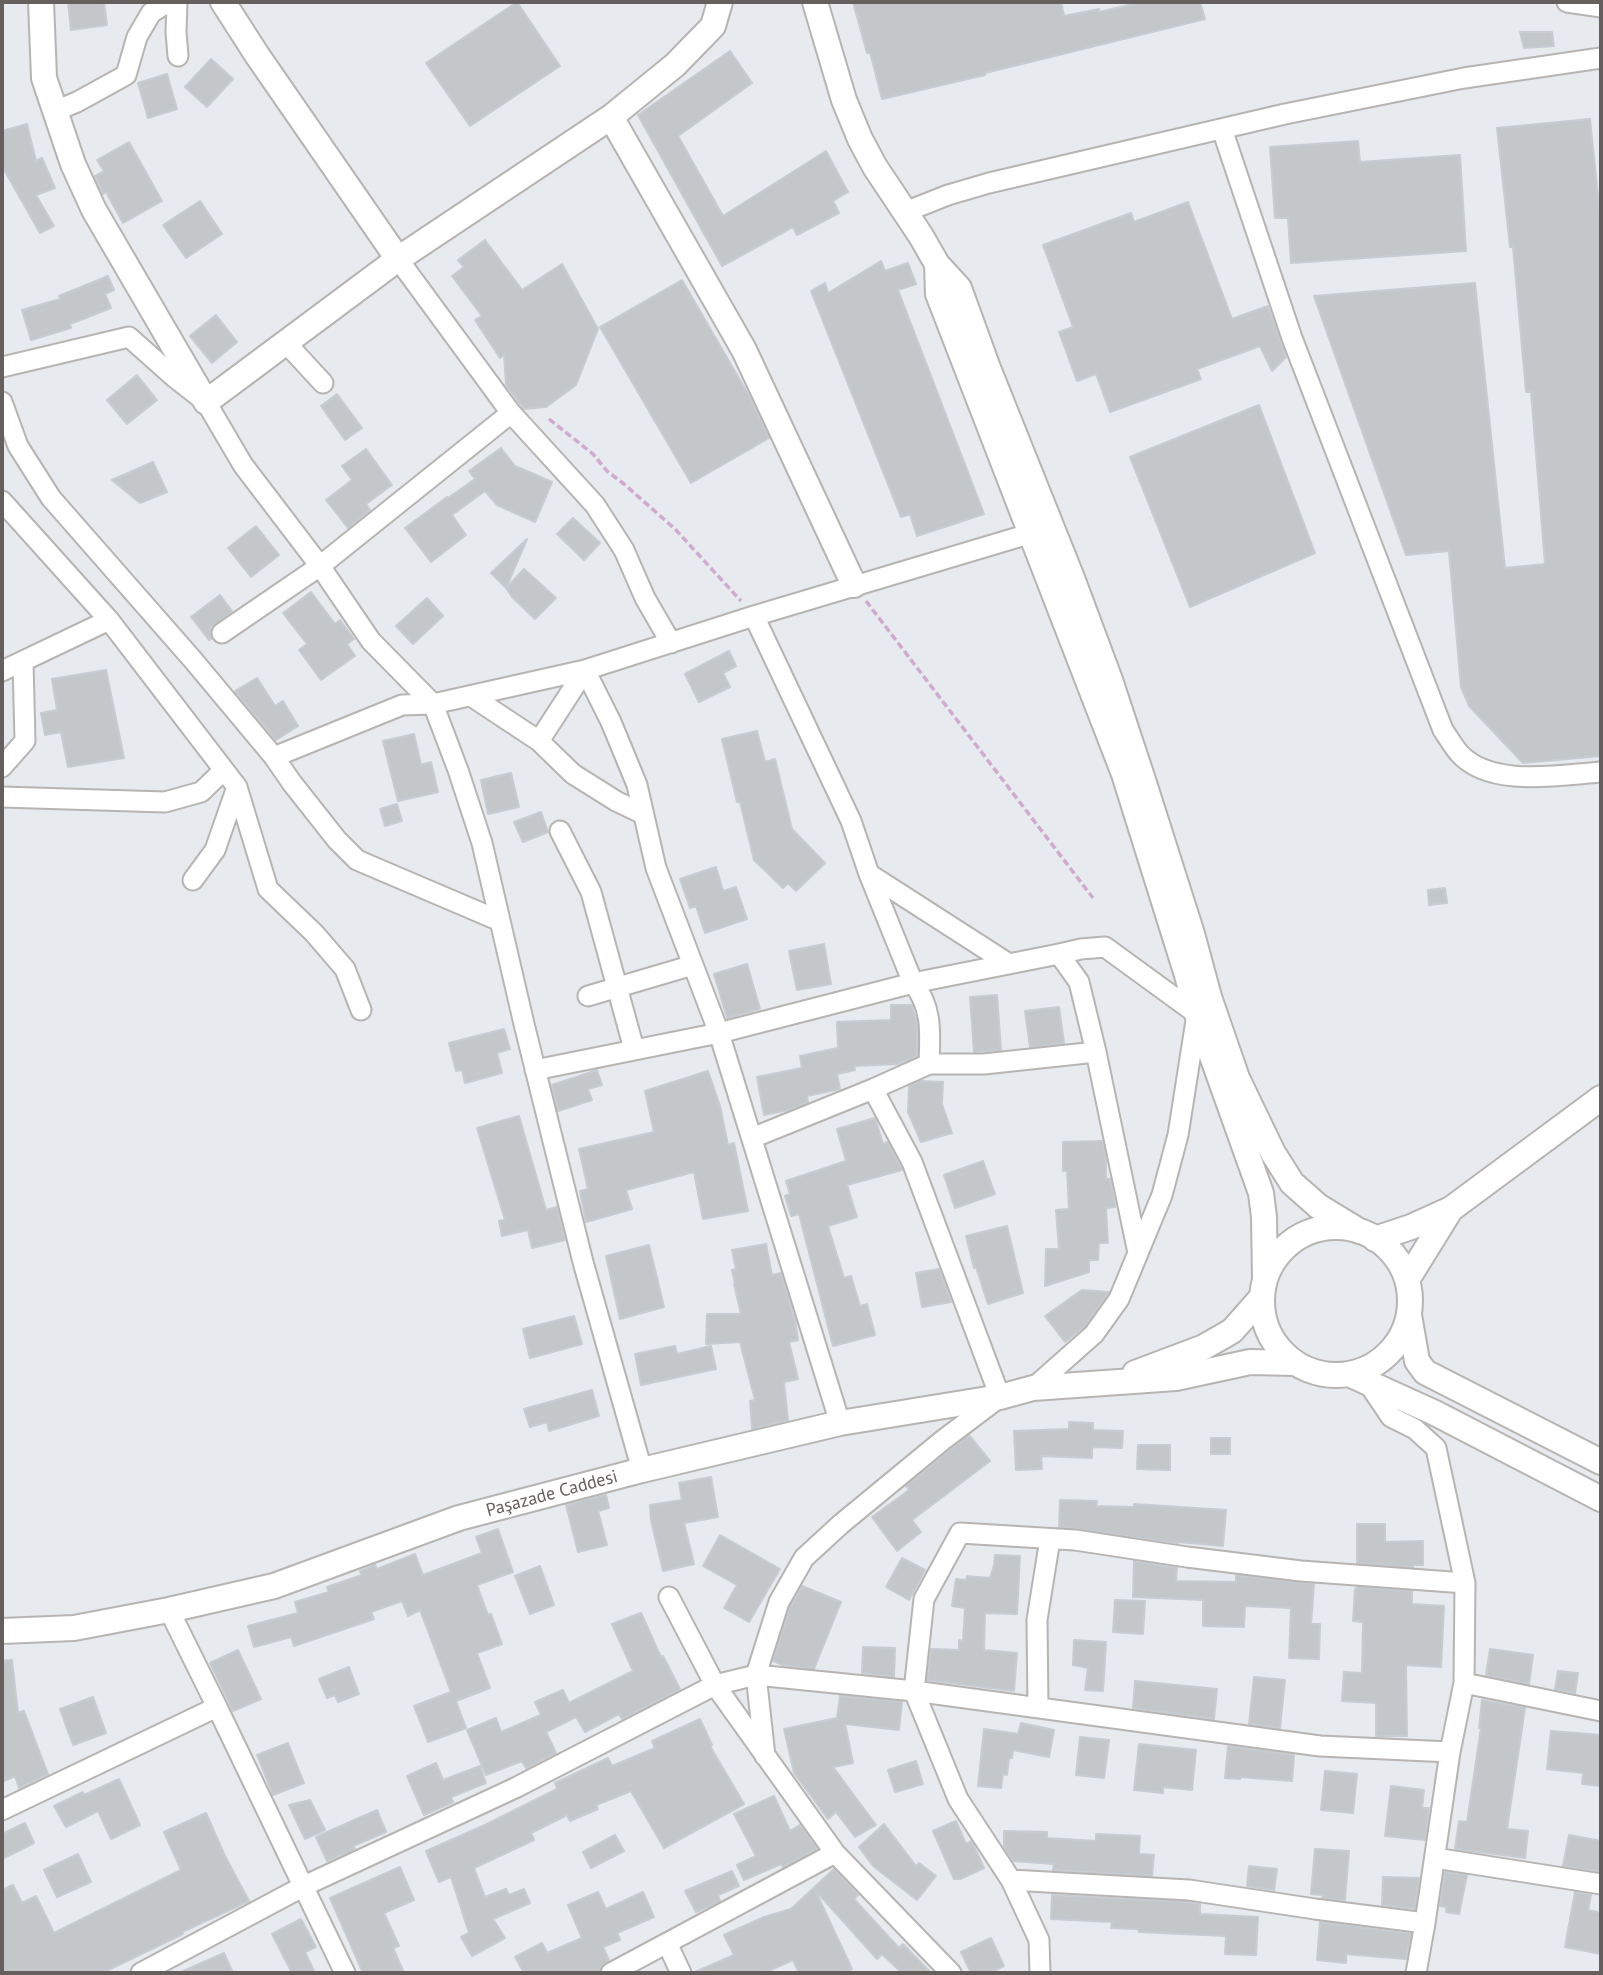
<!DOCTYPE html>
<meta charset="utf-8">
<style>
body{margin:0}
#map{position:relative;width:1603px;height:1975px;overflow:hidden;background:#e7eaee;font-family:"PT Sans",sans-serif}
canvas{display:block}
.frame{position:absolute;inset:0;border:4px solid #65605e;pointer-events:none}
</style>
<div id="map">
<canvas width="1603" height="1975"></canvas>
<div class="frame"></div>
</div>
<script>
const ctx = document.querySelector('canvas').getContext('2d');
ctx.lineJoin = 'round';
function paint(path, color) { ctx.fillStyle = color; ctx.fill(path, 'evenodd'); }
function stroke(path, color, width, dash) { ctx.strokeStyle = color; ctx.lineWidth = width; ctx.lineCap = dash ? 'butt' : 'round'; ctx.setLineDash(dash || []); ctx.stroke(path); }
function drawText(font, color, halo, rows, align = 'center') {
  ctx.font = font + ' "PT Sans",sans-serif'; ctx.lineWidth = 5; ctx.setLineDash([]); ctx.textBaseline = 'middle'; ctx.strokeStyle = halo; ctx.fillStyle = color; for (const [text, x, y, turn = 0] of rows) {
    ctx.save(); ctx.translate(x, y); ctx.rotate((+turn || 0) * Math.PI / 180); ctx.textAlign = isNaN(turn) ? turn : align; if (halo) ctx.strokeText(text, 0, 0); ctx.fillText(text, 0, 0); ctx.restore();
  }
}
const building = new Path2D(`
 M68 2H104L107 25 71 30Z
 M517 2 560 66 470 126 426 63Z
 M853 2H1061L1064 16 1099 9V12L1142 2H1200L1205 19 985 73V75L882 99 870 52 867 53Z
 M1520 32H1552L1554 46 1524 48Z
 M730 51 752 83 678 136 723 216 826 151 848 192 833 201 839 213 797 235 793 227 722 266 638 115Z
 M211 59 233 79 207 107 185 87Z
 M167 74 177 109 148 118 138 83Z
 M1590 119 1601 226V756L1523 763 1469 706 1461 687 1449 551 1406 555 1314 296 1475 283 1505 568 1545 564 1531 392H1526L1513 247H1510L1497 128Z
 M27 124 36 161 42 158 55 188 36 195 54 226 40 233 2 166V131Z
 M1358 141 1360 162 1460 155 1466 251 1291 263 1288 218H1275L1270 147Z
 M129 142 162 201 123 223 106 192 103 194 95 176 104 171 97 160Z
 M200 201 222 234 186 258 163 225Z
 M1188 202 1232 319 1268 306 1286 357 1272 371 1260 346 1197 369 1201 379 1110 412 1096 374 1077 381 1059 332 1073 327 1043 245 1131 213 1134 222Z
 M485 240 522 290 562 264 598 329 576 385 546 407 524 409 506 385 504 354 500 358 475 320 482 316 452 276 464 267 458 260Z
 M881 261 885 271 908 263 916 284 898 290 984 514 917 536 910 514 901 517 811 291 825 283 828 293Z
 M108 276 114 290 105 294 111 308 70 324 71 328 31 340 22 310 60 299 59 296Z
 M682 280 748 394 769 438 691 483 600 327Z
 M216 315 237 342 212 363 190 336Z
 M137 375 157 400 127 424 107 400Z
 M337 394 362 428 345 440 321 406Z
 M1259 405 1315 553 1190 607 1130 457Z
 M501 448 515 466 552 482 535 522 497 505 485 491 452 515 466 535 431 562 405 528 447 497 448 498 475 479 469 471Z
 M366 449 392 485 366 504 370 510 348 528 326 500 352 480 342 466Z
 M153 462 167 492 140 503 112 480Z
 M573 518 600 543 584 560 557 534Z
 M256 526 279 555 251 577 228 548Z
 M527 539 506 588 491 573Z
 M524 569 556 598 535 619 512 597 506 588Z
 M311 592 335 624 340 620 354 639 347 644 355 656 321 680 299 650 307 644 283 613Z
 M220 595 232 611 211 627 210 633 211 639 209 640 191 617Z
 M427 598 443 616 413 644 396 626Z
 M729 651 736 666 723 673 730 687 699 702 685 674Z
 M106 670 124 758 68 767 61 732 45 735 41 713 57 710 52 679Z
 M257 678 275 706 283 701 298 726 276 740 235 691Z
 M757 731 765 762 775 759 792 829 825 863 796 891 788 883 783 888 754 860 740 802H737L722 739Z
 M414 734 421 765 431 762 438 792 398 801 383 741Z
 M511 773 519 807 488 814 481 780Z
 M397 804 402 821 385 826 380 809Z
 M541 812 548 832 523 842 514 822Z
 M716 867 723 891 736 887 747 919 705 933 696 906 690 908 680 879Z
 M1445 888 1447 903 1429 905 1428 890Z
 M824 944 831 984 797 990 789 951Z
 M747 964 760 1009 727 1018 714 974Z
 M997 995 1001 1050 974 1052 970 997Z
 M891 1005H912L917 1023V1056L898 1064 854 1066 855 1070 837 1074 840 1089 807 1096 808 1102 789 1110 764 1115 757 1077 802 1068 800 1056 838 1048 837 1022 891 1020Z
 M1059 1007 1064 1043 1030 1047 1025 1011Z
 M504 1029 510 1049 497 1053 502 1073 465 1083 462 1070 456 1071 449 1043Z
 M597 1070 602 1085 588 1089 592 1100 558 1111 552 1085Z
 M708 1071 720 1106 728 1145 734 1143 748 1211 703 1219 694 1172 626 1190 632 1209 586 1222 580 1191 588 1189 579 1149 654 1132 645 1091Z
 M920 1081 943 1082 942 1104 952 1133 921 1142 908 1112 909 1086Z
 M519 1116 546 1210 557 1207 565 1240 532 1248 528 1230 502 1236 499 1221 505 1220 477 1128Z
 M875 1118 883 1144 888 1142 902 1170 847 1185 857 1217 828 1226 844 1278 851 1276 860 1306 867 1304 875 1335 833 1346 799 1214 791 1216 785 1196 790 1194 786 1181 846 1161 837 1129Z
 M1102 1141 1106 1158V1179H1110L1115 1204V1207L1106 1208 1108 1243H1099L1098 1260H1089V1272L1045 1286 1046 1249H1059L1056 1210 1069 1209 1067 1171H1063V1142Z
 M983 1161 995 1194 955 1208 944 1175Z
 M1007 1226 1023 1293 988 1304 976 1267 974 1268 966 1236Z
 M766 1244 772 1275 781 1273 795 1320 798 1340 789 1342 798 1379 784 1382 788 1420 752 1429 750 1401 755 1400 740 1342 706 1344 707 1314H741L734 1284H735L732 1270 736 1269 732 1250Z
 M649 1245 664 1307 620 1319 606 1256Z
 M939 1269 951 1302 922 1307 916 1273Z
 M1082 1290 1109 1292 1085 1326 1065 1342 1045 1316Z
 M574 1316 582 1344 530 1358 523 1329Z
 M675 1346 677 1354 711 1346 716 1369 641 1385 635 1354Z
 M592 1390 599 1416 549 1431 547 1422 530 1427 524 1409Z
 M1069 1422 1093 1423V1430L1123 1431 1122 1448 1092 1447V1458L1041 1456 1042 1469 1016 1470 1014 1431 1069 1429Z
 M969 1435 990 1461 912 1520 921 1532 897 1551 872 1517 909 1490 906 1486Z
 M1211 1438H1230V1454H1211Z
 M1138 1445H1170V1470L1137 1469Z
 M711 1477 718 1517 684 1523 694 1564 663 1571 651 1520 650 1505 682 1500 679 1483Z
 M606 1495 609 1508 598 1511 607 1545 578 1552 566 1505Z
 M1060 1500 1097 1501 1096 1506 1134 1507V1504L1226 1510 1223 1546 1178 1542V1543L1059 1527Z
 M1357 1524H1385V1542L1423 1541V1565H1413V1567L1357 1563Z
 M498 1529 513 1572 477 1585 488 1615 491 1614 502 1644 477 1653 490 1688 456 1701 466 1728 428 1742 414 1706 451 1692 420 1610 408 1616 402 1601 371 1612 374 1619 294 1646 291 1637 254 1647 248 1626 298 1613 295 1602 329 1592 327 1587 362 1575 360 1571 375 1565 377 1569 415 1554 423 1575 482 1553 476 1537Z
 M720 1535 780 1569 749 1622 724 1608 737 1585 703 1566Z
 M995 1555 1020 1556 1017 1614 985 1613 984 1650 1017 1653 1014 1691 927 1680 931 1649 959 1650V1640L963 1641 965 1608 952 1606 956 1579 966 1580 967 1576 990 1578 994 1565Z
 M902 1558 925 1570 909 1600 886 1587Z
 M1134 1561 1177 1568 1176 1581 1236 1582V1575L1314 1584 1311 1624H1320L1319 1659 1289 1658 1291 1608 1245 1606 1244 1627 1203 1626V1600L1133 1597Z
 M540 1566 554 1605 530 1614 515 1576Z
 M802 1586 841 1602 814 1669 783 1665 773 1661 790 1607Z
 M1358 1587 1412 1591V1604L1444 1606 1441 1667 1406 1665 1407 1736H1376V1703L1342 1701 1344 1672 1362 1673 1363 1622 1353 1621 1355 1589Z
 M1115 1600 1145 1601 1143 1634 1113 1632Z
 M641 1613 661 1657 663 1656 680 1689 622 1719 619 1714 585 1732 576 1717 546 1732 556 1753 526 1768 522 1761 486 1775 467 1730 496 1718 501 1732 541 1715 535 1702 563 1690 569 1703 633 1671 612 1624Z
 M1074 1640 1106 1642 1103 1691 1085 1690 1088 1668 1073 1665Z
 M863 1647 895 1648 894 1677 862 1673Z
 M1490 1649 1533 1655 1529 1684 1486 1675Z
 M238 1650 261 1699 233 1711 210 1663Z
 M12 1660 18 1713 24 1711 48 1774 19 1788 15 1776 2 1782V1661Z
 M349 1667 359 1694 338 1702 335 1695 327 1698 319 1679Z
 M1558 1671 1578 1673 1575 1693 1555 1689Z
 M1254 1677 1285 1680 1280 1728 1249 1724Z
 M1135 1681 1217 1689 1214 1719 1133 1708Z
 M840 1696 902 1702 899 1730 845 1724 853 1763 833 1767 876 1825 855 1837 836 1812 828 1819 794 1773 784 1729 837 1718Z
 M93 1697 106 1733 73 1745 60 1709Z
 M1482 1700 1525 1708 1507 1829 1528 1831 1525 1858 1455 1849 1459 1821 1467 1822 1481 1728H1479Z
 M700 1719 712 1745 710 1746 744 1804 664 1848 631 1791 596 1805 598 1809 570 1821 567 1815 531 1833 534 1840 474 1868 485 1897 506 1889 509 1895 524 1889 530 1903 493 1919 505 1938 472 1956 461 1937 469 1933 451 1877 439 1882 426 1851 485 1825 557 1789 555 1783 608 1758 612 1766 655 1748 652 1741Z
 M1021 1723 1054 1730 1049 1757 1013 1750 1012 1758H1009L1007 1775 1003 1774 1001 1788 978 1786 984 1729 1018 1734Z
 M1551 1731 1601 1735V1786L1582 1784 1583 1773 1547 1769Z
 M1080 1737 1109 1740 1104 1778 1076 1775Z
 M288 1743 304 1783 273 1795 257 1755Z
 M1139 1744 1196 1750 1192 1790 1163 1787V1793L1134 1790Z
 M1228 1746 1294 1755 1292 1781 1240 1777V1779L1225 1778Z
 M916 1761 923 1784 895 1792 888 1770Z
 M436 1763 443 1780 480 1766 486 1783 451 1797 453 1802 424 1815 407 1776Z
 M1325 1771 1357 1774 1353 1813 1321 1810Z
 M119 1779 140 1825 111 1839 98 1811 66 1827 54 1806 83 1792 84 1795Z
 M1391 1786 1424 1790 1422 1808H1429L1425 1840 1385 1836Z
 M774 1796 790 1831 800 1825 817 1849 783 1867 781 1864 744 1880 737 1865 756 1856 734 1814Z
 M310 1800 325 1830 305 1839 289 1805Z
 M377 1810 386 1832 353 1846 355 1849 327 1861 316 1837Z
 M206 1813 225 1856 249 1901 182 1932 183 1934 102 1973H2V1890L13 1885 22 1903 36 1896 54 1933 181 1870 164 1832Z
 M956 1821 966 1844 971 1841 973 1844 984 1868 960 1879H954L933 1831Z
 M25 1823 34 1843 2 1859V1834Z
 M884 1824 916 1866 919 1863 936 1876 917 1900 873 1866 859 1847Z
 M1004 1831 1047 1832V1838L1096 1841V1834L1140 1836 1139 1854 1154 1855 1152 1876 1053 1870 1054 1864 1013 1861 1004 1847Z
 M615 1835 624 1851 591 1868 583 1852Z
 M1569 1835 1601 1841V1872L1563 1866Z
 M1315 1849 1349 1851 1345 1900 1322 1898 1323 1895 1311 1894Z
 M78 1854 91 1882 57 1897 44 1870Z
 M1249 1866 1277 1869 1274 1890 1247 1886Z
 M400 1867 414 1900 384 1913 399 1946 393 1948 404 1973H363L330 1898Z
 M834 1869 858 1895 854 1899 899 1948 903 1944 931 1973H902L882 1954 877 1959 815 1890 852 1969 844 1973H799L793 1960 764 1973H693L734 1955 724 1935 764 1917 791 1909Z
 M732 1871 739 1886 718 1895 720 1901 696 1912 685 1891Z
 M1445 1872 1467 1875 1459 1914 1446 1912 1447 1907 1440 1906Z
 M1383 1877 1419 1878 1415 1909 1382 1905Z
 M598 1892 606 1909 643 1892 654 1917 617 1933 620 1940 603 1947 609 1960 601 1966 599 1973H524L515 1957 542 1943 547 1953 582 1938 568 1905Z
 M1575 1892 1591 1895 1588 1910 1601 1913V1954L1565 1947Z
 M1052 1895 1188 1902 1200 1904V1914L1258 1917 1256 1955 1225 1954 1226 1936 1139 1932 1138 1929 1111 1928 1112 1922 1051 1919Z
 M301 1919 316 1947 305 1952 315 1973H292L272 1934Z
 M1320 1922 1411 1934 1406 1959 1346 1954V1963L1317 1960Z
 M991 1938 1004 1966 989 1973H971L961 1952Z
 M224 1953 233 1973H179Z`);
paint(building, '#c3c7ca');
stroke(building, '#c6ccd2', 2);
const minor = new Path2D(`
 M177 2 176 32 178 56
 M1567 2 1601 7
 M55 111 77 102 126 75 137 37 151 13 168 2
 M1222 129 1292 338 1443 730C1448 737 1453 746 1459 753 1490 788 1559 775 1601 772
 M905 212 948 195 989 183 1285 114 1464 78 1601 58
 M398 259 511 413 595 505 624 550 645 598 671 643
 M286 343 323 383
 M2 367 129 337 174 377 206 402 243 465 320 566 371 641 433 704 458 770 482 843 524 1024 583 1262 642 1470
 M2 402 18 446 51 498 193 660 274 757 292 783 337 840 357 860 500 921
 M2 501 109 620 237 787 268 889 314 933 345 969 361 1010
 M754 616 851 821 869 874 913 983C933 1008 930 1034 929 1064
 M222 633 320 566 511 413
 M585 670 611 722 637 785 656 868 719 1033 840 1423
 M585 670 539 741 573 774 616 801 643 814
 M2 671 109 620
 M471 696 539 741
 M274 757 402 705 433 704 585 670 754 616 1032 533
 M2 767 25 741 23 661
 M2 797 165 802 201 792 224 770
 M560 831 591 892 634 1049
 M869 874 1009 964
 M193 880 215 850 237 787
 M588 996 693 965
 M535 1070 719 1033 913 983 1059 954 1079 982 1096 1052 1138 1253
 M752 1138 873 1089 929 1064H984L1096 1052
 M1368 1383 1391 1417 1415 1429 1436 1448 1465 1583 1464 1683 1450 1752 1425 1923 1416 1973
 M1033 1388 1094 1334 1119 1299 1162 1195 1178 1135 1197 1014 1105 947 1081 949 1059 954
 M669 1597 715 1685 835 1853 951 1973
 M169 1610 217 1707
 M1464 1683 1601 1711
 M1038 1707 1037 1620 1050 1539
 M1450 1752 1320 1746 914 1691 924 1599 960 1533 1075 1540 1187 1557 1301 1571 1465 1583
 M765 1756 756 1675 779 1602 804 1558 841 1524 943 1440 1000 1397 912 1162 873 1089
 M2 1810 217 1707 345 1973
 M1435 1858 1601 1884
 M1011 1880 1189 1890 1315 1909 1425 1923
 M667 1943 681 1973
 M141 1973 304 1886 515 1788 715 1685 756 1675 914 1691 958 1799 1011 1880 1039 1940 1040 1973
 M611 1973 835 1853`);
const tertiary = new Path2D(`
 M41 2 44 78 73 164 94 210 206 402 398 259 611 117 675 65 713 26 720 2
 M223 2 257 55 398 259
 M815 2 844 100 860 139 875 167 921 236 937 264 959 288 988 368 1072 578 1110 680 1143 780 1192 934 1209 997 1237 1078 1273 1153 1292 1183 1318 1206 1359 1231
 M611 117 744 350 854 585
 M937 264 938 294 1124 774 1187 975 1197 1014 1261 1193 1264 1217 1265 1278
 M1262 1301a74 74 0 1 1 148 0a74 74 0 1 1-148 0Z
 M1375 1239 1411 1227 1451 1209 1601 1098
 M1407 1280 1451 1209
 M1409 1315 1417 1361 1425 1372 1601 1462
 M1135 1373 1204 1347 1232 1331 1262 1297
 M1349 1374 1435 1413 1601 1499
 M2 1631 74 1628 169 1610 274 1586 459 1518 642 1470 840 1423 1000 1397 1033 1388 1176 1378 1250 1362 1295 1363`);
stroke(minor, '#b7b4b2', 23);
stroke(tertiary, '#b7b4b2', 28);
stroke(new Path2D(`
 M549 419 593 454 607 471 624 484 675 529 741 601
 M866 601 1093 898`), '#d0aacf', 3.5, [7, 3.5]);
stroke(minor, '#fff', 19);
stroke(tertiary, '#fff', 24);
drawText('18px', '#65605e', '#fff', [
 ["Paşazade Caddesi",552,1494,-15]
]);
</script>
